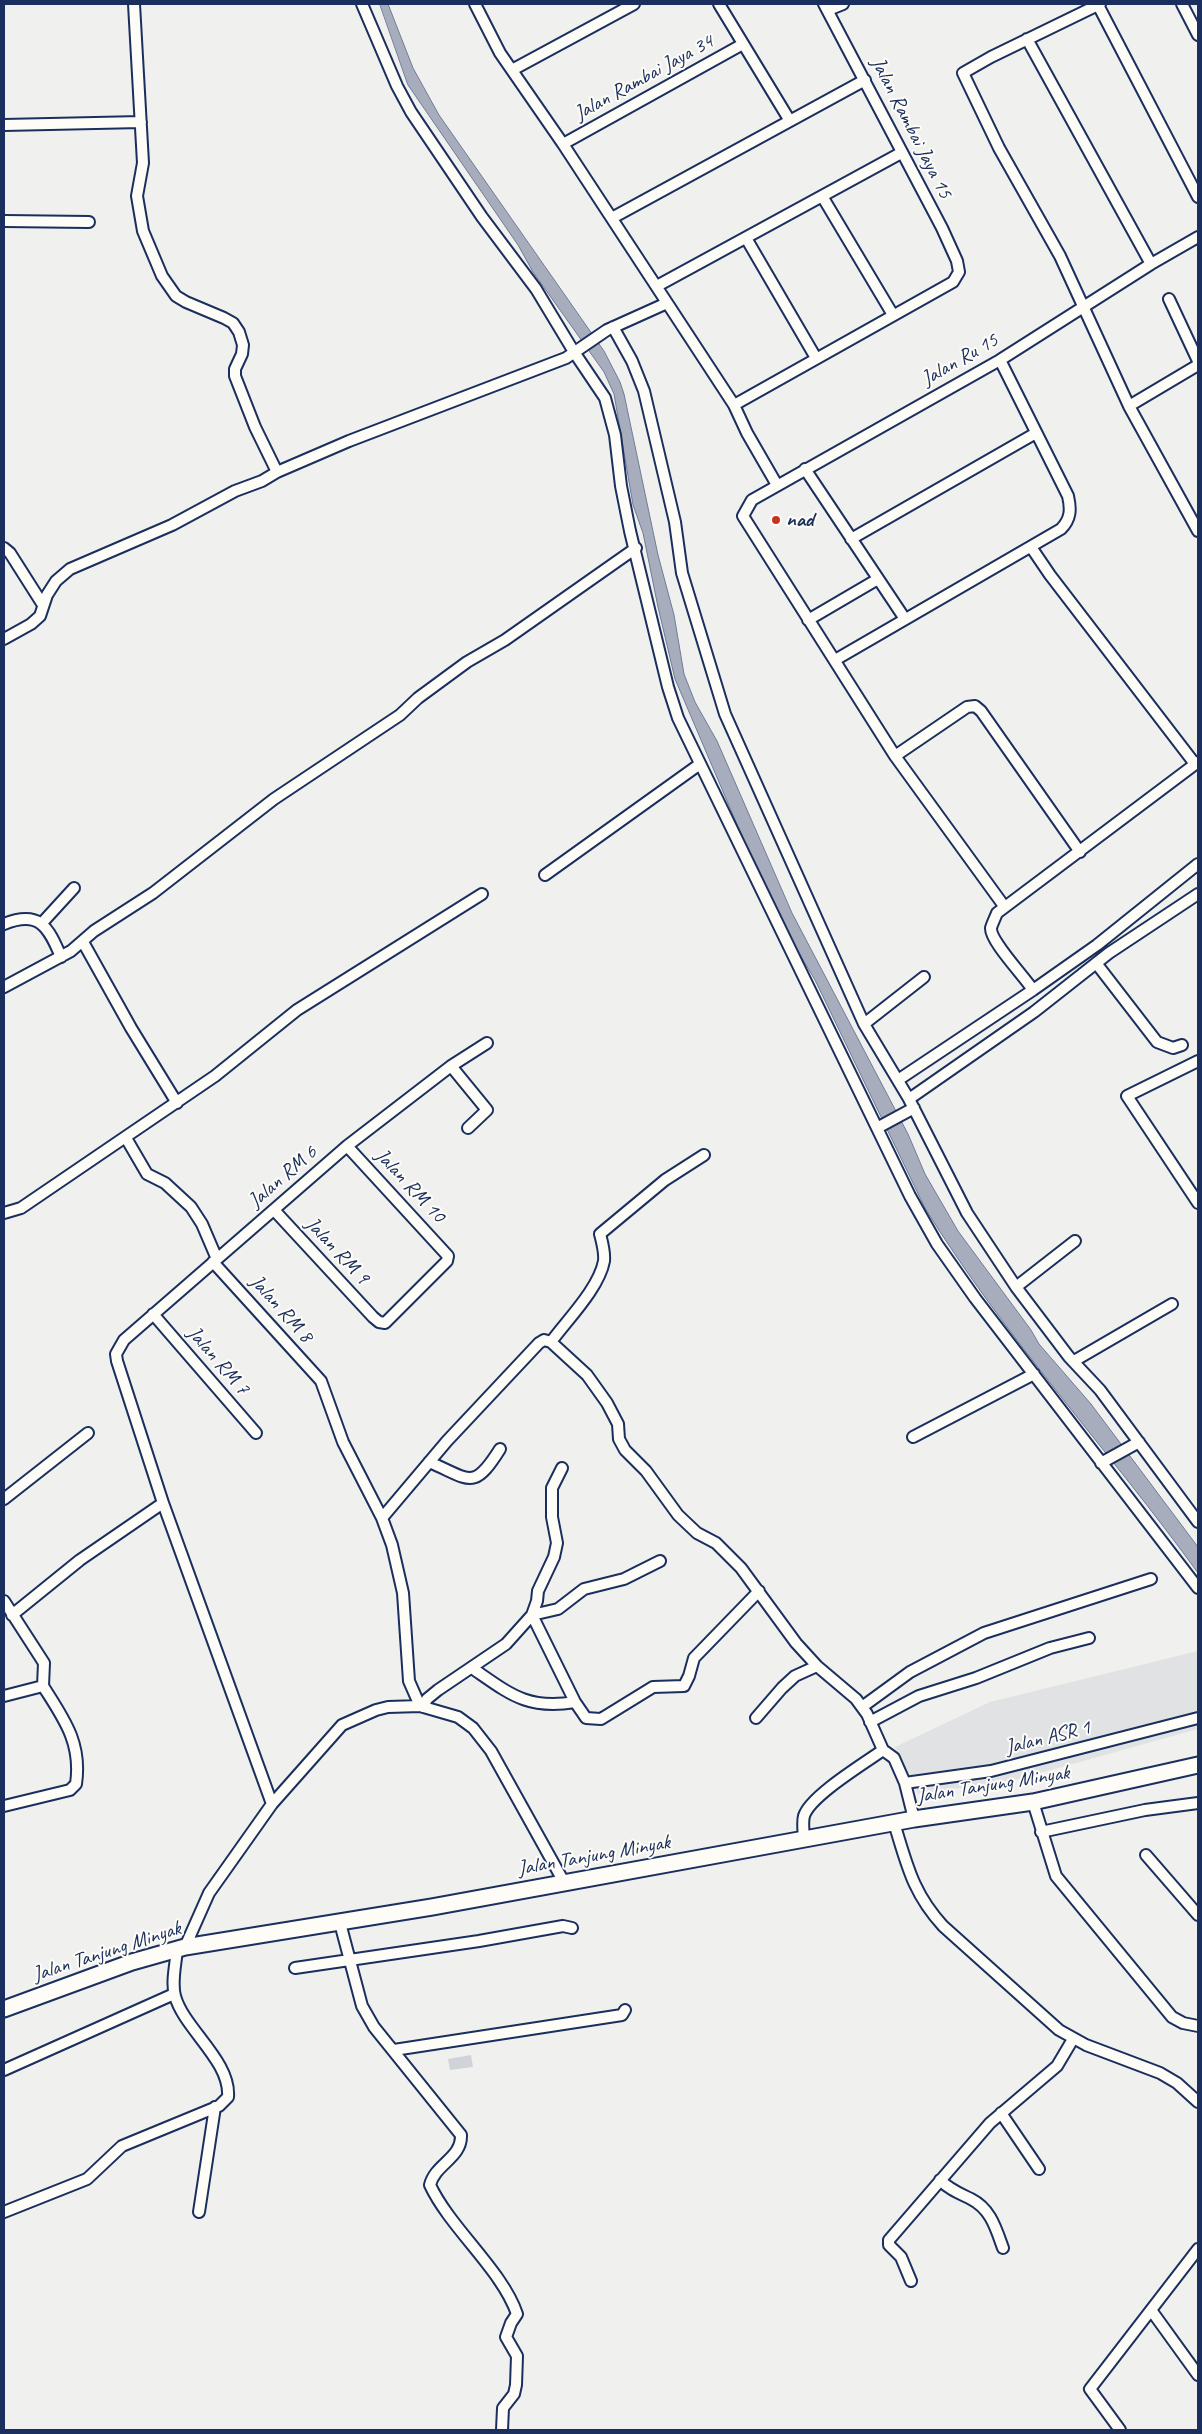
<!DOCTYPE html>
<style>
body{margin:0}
#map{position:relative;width:1202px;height:2434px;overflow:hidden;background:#f0f0ee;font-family:Caveat,sans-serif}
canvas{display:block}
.frame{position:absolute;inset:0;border:5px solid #1b2f5e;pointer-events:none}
</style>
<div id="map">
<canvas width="1202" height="2434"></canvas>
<div class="frame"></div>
</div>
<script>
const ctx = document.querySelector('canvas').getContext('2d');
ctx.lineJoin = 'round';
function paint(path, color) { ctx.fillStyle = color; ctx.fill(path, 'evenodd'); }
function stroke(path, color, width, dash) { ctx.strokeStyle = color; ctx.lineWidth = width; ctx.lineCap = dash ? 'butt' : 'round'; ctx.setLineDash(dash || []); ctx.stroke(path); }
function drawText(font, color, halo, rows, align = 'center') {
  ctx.font = font + ' Caveat,sans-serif'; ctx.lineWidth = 4; ctx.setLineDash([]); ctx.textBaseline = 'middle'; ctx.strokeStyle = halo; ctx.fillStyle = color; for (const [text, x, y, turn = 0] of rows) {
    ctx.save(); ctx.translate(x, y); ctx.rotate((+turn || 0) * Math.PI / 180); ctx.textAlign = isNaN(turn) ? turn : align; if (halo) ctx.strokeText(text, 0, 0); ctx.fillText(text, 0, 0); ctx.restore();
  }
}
paint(new Path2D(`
 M1198 1651V1729L1015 1780 918 1794 895 1747 990 1702Z`), '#e0e2e3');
paint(new Path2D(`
 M471 2055 473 2067 450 2070 448 2059Z`), '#d0d3d8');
const water = new Path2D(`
 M380 4H388L413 68 439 115 604 351 620 382 624 394 658 555 674 615 684 674 695 702 717 741 792 913 908 1134 925 1174 958 1231 1031 1330 1039 1344 1091 1404 1198 1547V1573C1109 1450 1005 1338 925 1208L815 980 774 911 675 679 658 607 643 533 633 505 614 394 604 372 533 272 518 245 408 85Z`);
paint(water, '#a7adbd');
stroke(water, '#6f7b97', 1);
const minor = new Path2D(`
 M134 4 143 163 137 196 143 231 162 276 176 296 186 302 224 318 233 323 239 332 243 345 242 354 235 369V376L255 427 277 472
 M362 4 397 86 411 112 482 217 536 289 574 352 605 398 615 435 621 486 630 531 668 687 678 718 910 1196 937 1244 975 1298 1198 1588
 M475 4 500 53 563 144 734 405 747 433 777 485
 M719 4 790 121
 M1100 4 991 57 963 73 999 148 1060 256 1129 406 1198 531
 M1182 4 1198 35
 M1098 5 1198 197
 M828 10 843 4
 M1027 39 1151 264
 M512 70 634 4
 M4 125 141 122
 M563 144 743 44
 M822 196 893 315
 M612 218 865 80
 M4 221 89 222
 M746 238 816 358
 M657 286 901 153
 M1169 299 1198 361
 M613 327 632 361 644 391 675 522 682 573 725 714 864 1024 909 1099 967 1213 1016 1287 1069 1357 1100 1390 1198 1522
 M734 405 953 282 959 272 957 261 942 228 824 4
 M1129 406 1198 365
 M805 469 905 619
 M851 539 1036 433
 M1031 547 1050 575 1195 764
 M4 548 10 553 43 605
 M808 620 878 579
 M4 639 31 624 40 616 47 595 56 581 70 569 172 525 235 491 262 481 277 472 349 441 566 358 607 330 667 303
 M835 660 1061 529C1071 519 1071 509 1068 496L1000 360
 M895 756 967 707 975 706 981 711 1080 852
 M545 875 700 764
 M1004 906 895 756 743 516 752 500 1000 360 1151 264 1198 237
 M42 923 74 888
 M4 924C39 910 48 926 61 957
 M83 942 131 1028 177 1103
 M1096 963 1157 1042 1173 1048 1182 1045
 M4 987 71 951 94 931 153 893 274 799 400 715 418 698 467 662 505 640 636 548
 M1033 990C1024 976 990 941 991 928 992 924 995 918 997 913L1198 762
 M864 1024 924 977
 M1198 1061 1127 1096 1198 1203
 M451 1066 487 1110 468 1128
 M898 1080 1033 990 1097 945 1198 864
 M909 1099 1034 1012 1109 953 1198 894
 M877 1128 914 1108
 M126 1138 147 1174 165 1183 191 1207 202 1224 217 1259
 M274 1210 373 1317 379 1322 385 1323 447 1261 448 1256 347 1146
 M4 1213 21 1208 215 1076 297 1010 482 894
 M213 1262 321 1381 343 1442 382 1518 392 1545 403 1593 409 1681 420 1706
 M1016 1287 1075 1241
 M153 1314 256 1433
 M551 1342C568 1319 599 1288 604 1261 605 1252 602 1242 600 1234L665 1180 704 1155
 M1074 1361 1172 1304
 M913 1437 1034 1374
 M429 1462C470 1479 473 1492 500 1449
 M1101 1463 1139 1442
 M4 1499 88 1433
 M163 1503 272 1804
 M382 1518 447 1441 539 1343 544 1340 551 1342 587 1375 607 1403 618 1424 619 1439 625 1450 646 1471 678 1515 697 1533 716 1543 741 1568 796 1643 817 1666 856 1699 867 1714 883 1750 894 1758 905 1783 914 1819
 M4 1601 44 1663 43 1686
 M12 1615 80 1560 163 1503 117 1361 116 1354 124 1340 347 1146 451 1066 487 1043
 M532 1615 575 1702 586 1718 601 1719 653 1687 684 1686 689 1676 694 1658 759 1591
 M532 1615 558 1609 584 1589 624 1579 660 1561
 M472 1668C510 1694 527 1710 575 1702
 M4 1696 43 1686
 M423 1707 427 1699 438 1690 506 1644 532 1615 537 1601 538 1591 554 1557 557 1543 552 1517V1488L562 1468
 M862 1707 910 1672 984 1633 1151 1579
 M756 1718 782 1688 795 1676 817 1666
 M870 1722 919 1696 976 1678 1050 1648 1089 1638
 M905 1783 991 1771 1198 1718
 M1033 1802 1056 1876 1172 2017 1183 2023 1198 2026
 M4 1806 70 1790 76 1784C82 1743 64 1719 43 1686
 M894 1823C907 1864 912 1892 943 1926L1059 2030 1086 2045 1160 2073 1177 2083 1198 2102
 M1041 1832 1145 1810 1198 1803
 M804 1840C804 1833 802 1823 804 1816 810 1796 865 1763 883 1750
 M1146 1855 1198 1915
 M340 1923 362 2006 374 2027 461 2135C462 2158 435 2164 430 2185 450 2228 502 2270 517 2314L511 2323 506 2337 517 2356 516 2385 514 2394 503 2408 502 2430
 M185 1947 209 1893 272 1804 342 1725 376 1710 388 1707 420 1706 458 1717 473 1728 491 1751 565 1884
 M295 1968 479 1941 563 1926 572 1928
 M394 2050 622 2015 625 2010
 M4 2070 174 1994
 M1001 2113 1039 2169
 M940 2180C950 2190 959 2193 971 2199 991 2209 996 2229 1003 2248
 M4 2212 87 2179 122 2146 219 2106 228 2097C231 2061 184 2029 175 1996 171 1982 176 1963 177 1949
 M199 2212 215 2107
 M911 2281 901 2257 889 2245V2240L990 2123 1057 2066 1073 2039
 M1151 2310 1198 2375
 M1120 2430 1090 2389 1198 2249`);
const secondary = new Path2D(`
 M4 2009 132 1962 185 1947 432 1907 914 1819 1033 1802 1198 1765`);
stroke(minor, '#1b2f5e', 14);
stroke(secondary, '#1b2f5e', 19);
stroke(minor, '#fdfcf7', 10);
stroke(secondary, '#fdfcf7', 15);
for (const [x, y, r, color] of [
 [776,520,5,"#c8321e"]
]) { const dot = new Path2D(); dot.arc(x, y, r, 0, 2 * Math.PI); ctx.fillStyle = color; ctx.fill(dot); stroke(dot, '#fdfcf7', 2); }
drawText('21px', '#1b2f5e', '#fdfcf7', [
 ["Jalan Rambai Jaya 34",644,78,-29],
 ["Jalan Rambai Jaya 15",911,128,63],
 ["Jalan Ru 15",960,360,-30],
 ["Jalan RM 6",283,1177,-41],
 ["Jalan RM 10",410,1186,47],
 ["Jalan RM 9",337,1251,47],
 ["Jalan RM 8",281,1309,48],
 ["Jalan RM 7",218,1361,49],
 ["Jalan ASR 1",1048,1738,-14],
 ["Jalan Tanjung Minyak",993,1785,-9],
 ["Jalan Tanjung Minyak",594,1856,-10],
 ["Jalan Tanjung Minyak",107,1952,-18]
]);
drawText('bold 21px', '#1b2f5e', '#fdfcf7', [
 ["nad",786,520]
], 'left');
</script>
